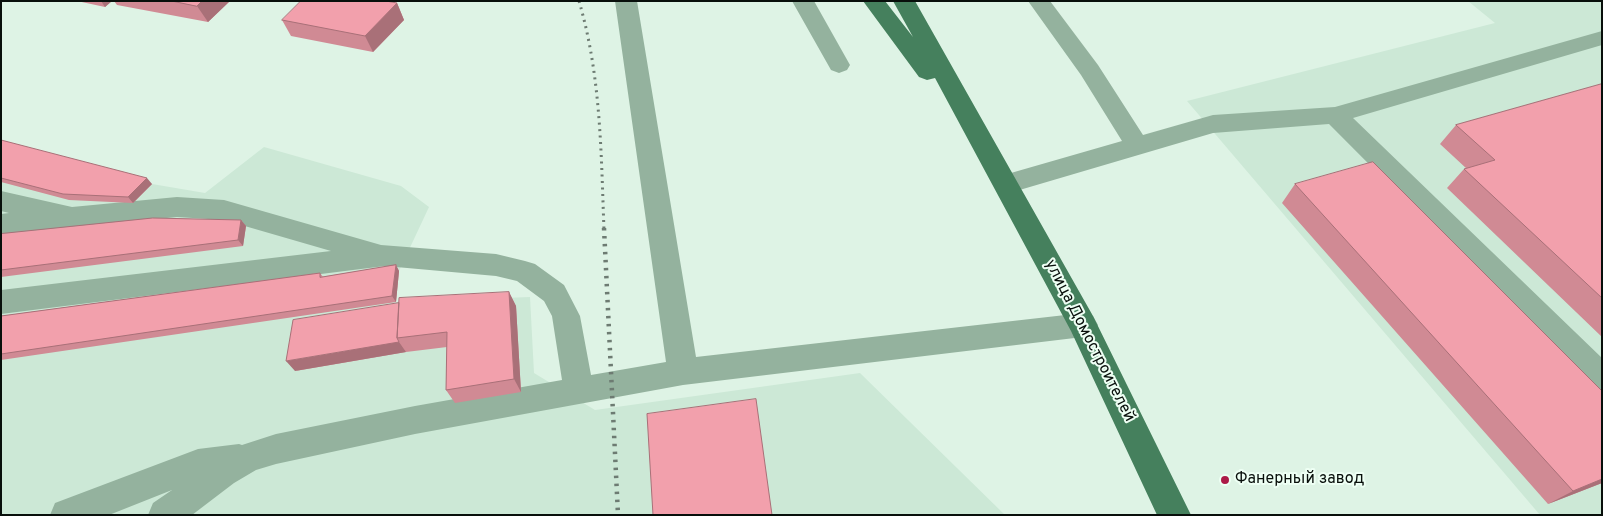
<!DOCTYPE html>
<meta charset="utf-8">
<style>
body{margin:0}
#map{position:relative;width:1603px;height:516px;overflow:hidden;background:#def3e5;font-family:Overpass,sans-serif}
canvas{display:block}
.frame{position:absolute;inset:0;border:2px solid #080f0b;pointer-events:none}
</style>
<div id="map">
<canvas width="1603" height="516"></canvas>
<div class="frame"></div>
</div>
<script>
const ctx = document.querySelector('canvas').getContext('2d');
ctx.lineJoin = 'round';
function paint(path, color) { ctx.fillStyle = color; ctx.fill(path, 'evenodd'); }
function stroke(path, color, width, dash) { ctx.strokeStyle = color; ctx.lineWidth = width; ctx.lineCap = dash ? 'butt' : 'round'; ctx.setLineDash(dash || []); ctx.stroke(path); }
function drawText(font, color, halo, rows, align = 'center') {
  ctx.font = font + ' Overpass,sans-serif'; ctx.lineWidth = 4; ctx.setLineDash([]); ctx.textBaseline = 'middle'; ctx.strokeStyle = halo; ctx.fillStyle = color; for (const [text, x, y, turn = 0] of rows) {
    ctx.save(); ctx.translate(x, y); ctx.rotate((+turn || 0) * Math.PI / 180); ctx.textAlign = isNaN(turn) ? turn : align; if (halo) ctx.strokeText(text, 0, 0); ctx.fillText(text, 0, 0); ctx.restore();
  }
}
paint(new Path2D(`
 M1468 1H1602V515H1540L1187 101 1495 23Z
 M1 145 152 184 205 193 264 147 401 186 429 207 399 271 396 302 530 297 534 373 595 410 860 373 1005 515H1Z`), '#cce8d6');
paint(new Path2D(`
 M615 1H637L696 357 1083 313 1093 316 1098 325 1093 334 1083 337 683 385 415 434 276 464 256 470 234 483 192 515H148L153 503 172 490 109 515H50L55 503 198 449 239 444 242 445 276 434 415 406 562 380 552 316 544 301 517 281 496 276 385 266 1 314V290L331 251 224 220 177 217 1 234V214L9 213 1 211V191L72 207 177 197 224 200 381 245 496 254 525 261 535 264 564 285 580 316 591 375 666 362Z
 M792 1H814L850 65 847 70 839 73 831 70Z
 M1028 1H1050L1098 65 1143 135 1213 115 1335 107 1602 31V45L1353 118 1602 358V391L1591 387 1329 124 1213 133 1006 194 997 191 993 184 997 177 1122 141 1081 75Z`), '#94b29e');
paint(new Path2D(`
 M863 1H885L913 37 893 1H915L1093 316 1191 515H1157L1071 331 935 78 927 80 919 77Z`), '#45805d');
stroke(new Path2D(`
 M579 1C601 76 601 152 604 230`), '#6d7b72', 3, [2, 4.5]);
stroke(new Path2D(`
 M604 228 618 515`), '#6d7b72', 4.5, [2.5, 5.5]);
paint(new Path2D(`
 M77 1H112L105 7Z
 M114 1H230L208 22 117 5Z
 M397 3 404 20 373 52 291 36 282 20Z
 M1602 84V337L1447 188 1464 169H1467L1440 144 1456 125Z
 M1 140 152 184 133 203 69 200 1 182Z
 M1295 184 1602 483 1548 504 1282 203Z
 M241 220 246 226 243 246 1 277V234Z
 M396 265 399 271 396 302 1 360V316L320 273 323 277Z
 M509 292 516 306 521 392 455 403 446 390 447 347 406 352 295 371Z`), '#d08a94');
paint(new Path2D(`
 M101 1H112L105 7Z
 M202 1H230L208 22 197 6Z
 M397 3 404 20 373 52 365 36Z
 M147 178 152 184 133 203 128 197Z
 M241 220 246 226 243 246 238 240Z
 M396 265 399 271 396 302 392 296Z
 M509 292 516 306 521 392 514 379Z
 M399 342 406 352 295 371 286 361Z
 M1602 479V483L1548 504 1573 491Z`), '#a97078');
const building = new Path2D(`
 M172 1H202L197 6Z
 M301 1H386L397 3 365 36 282 20Z
 M1602 84V298L1464 169 1495 160 1456 125Z
 M1 140 147 178 128 197 63 194 1 178Z
 M1373 162 1602 391V479L1573 491 1295 184Z
 M153 218 241 220 238 240 1 270V234Z
 M396 265 392 296 1 354V316L320 273V277Z
 M509 292 514 379 446 390 447 332 397 338 399 298Z
 M399 303 397 338 399 342 286 361 293 320Z
 M756 399 772 515H653L647 414Z`);
paint(building, '#f2a0ac');
stroke(building, '#a97078', 1);
for (const [x, y, r, color] of [
 [1225,480,5,"#ac1947"]
]) { const dot = new Path2D(); dot.arc(x, y, r, 0, 2 * Math.PI); ctx.fillStyle = color; ctx.fill(dot); stroke(dot, '#eefff4', 2); }
drawText('16px', '#080f0b', '#eefff4', [
 ["улица Домостроителей",1089,341,63]
]);
drawText('16px', '#080f0b', '#eefff4', [
 ["Фанерный завод",1235,480]
], 'left');
</script>
